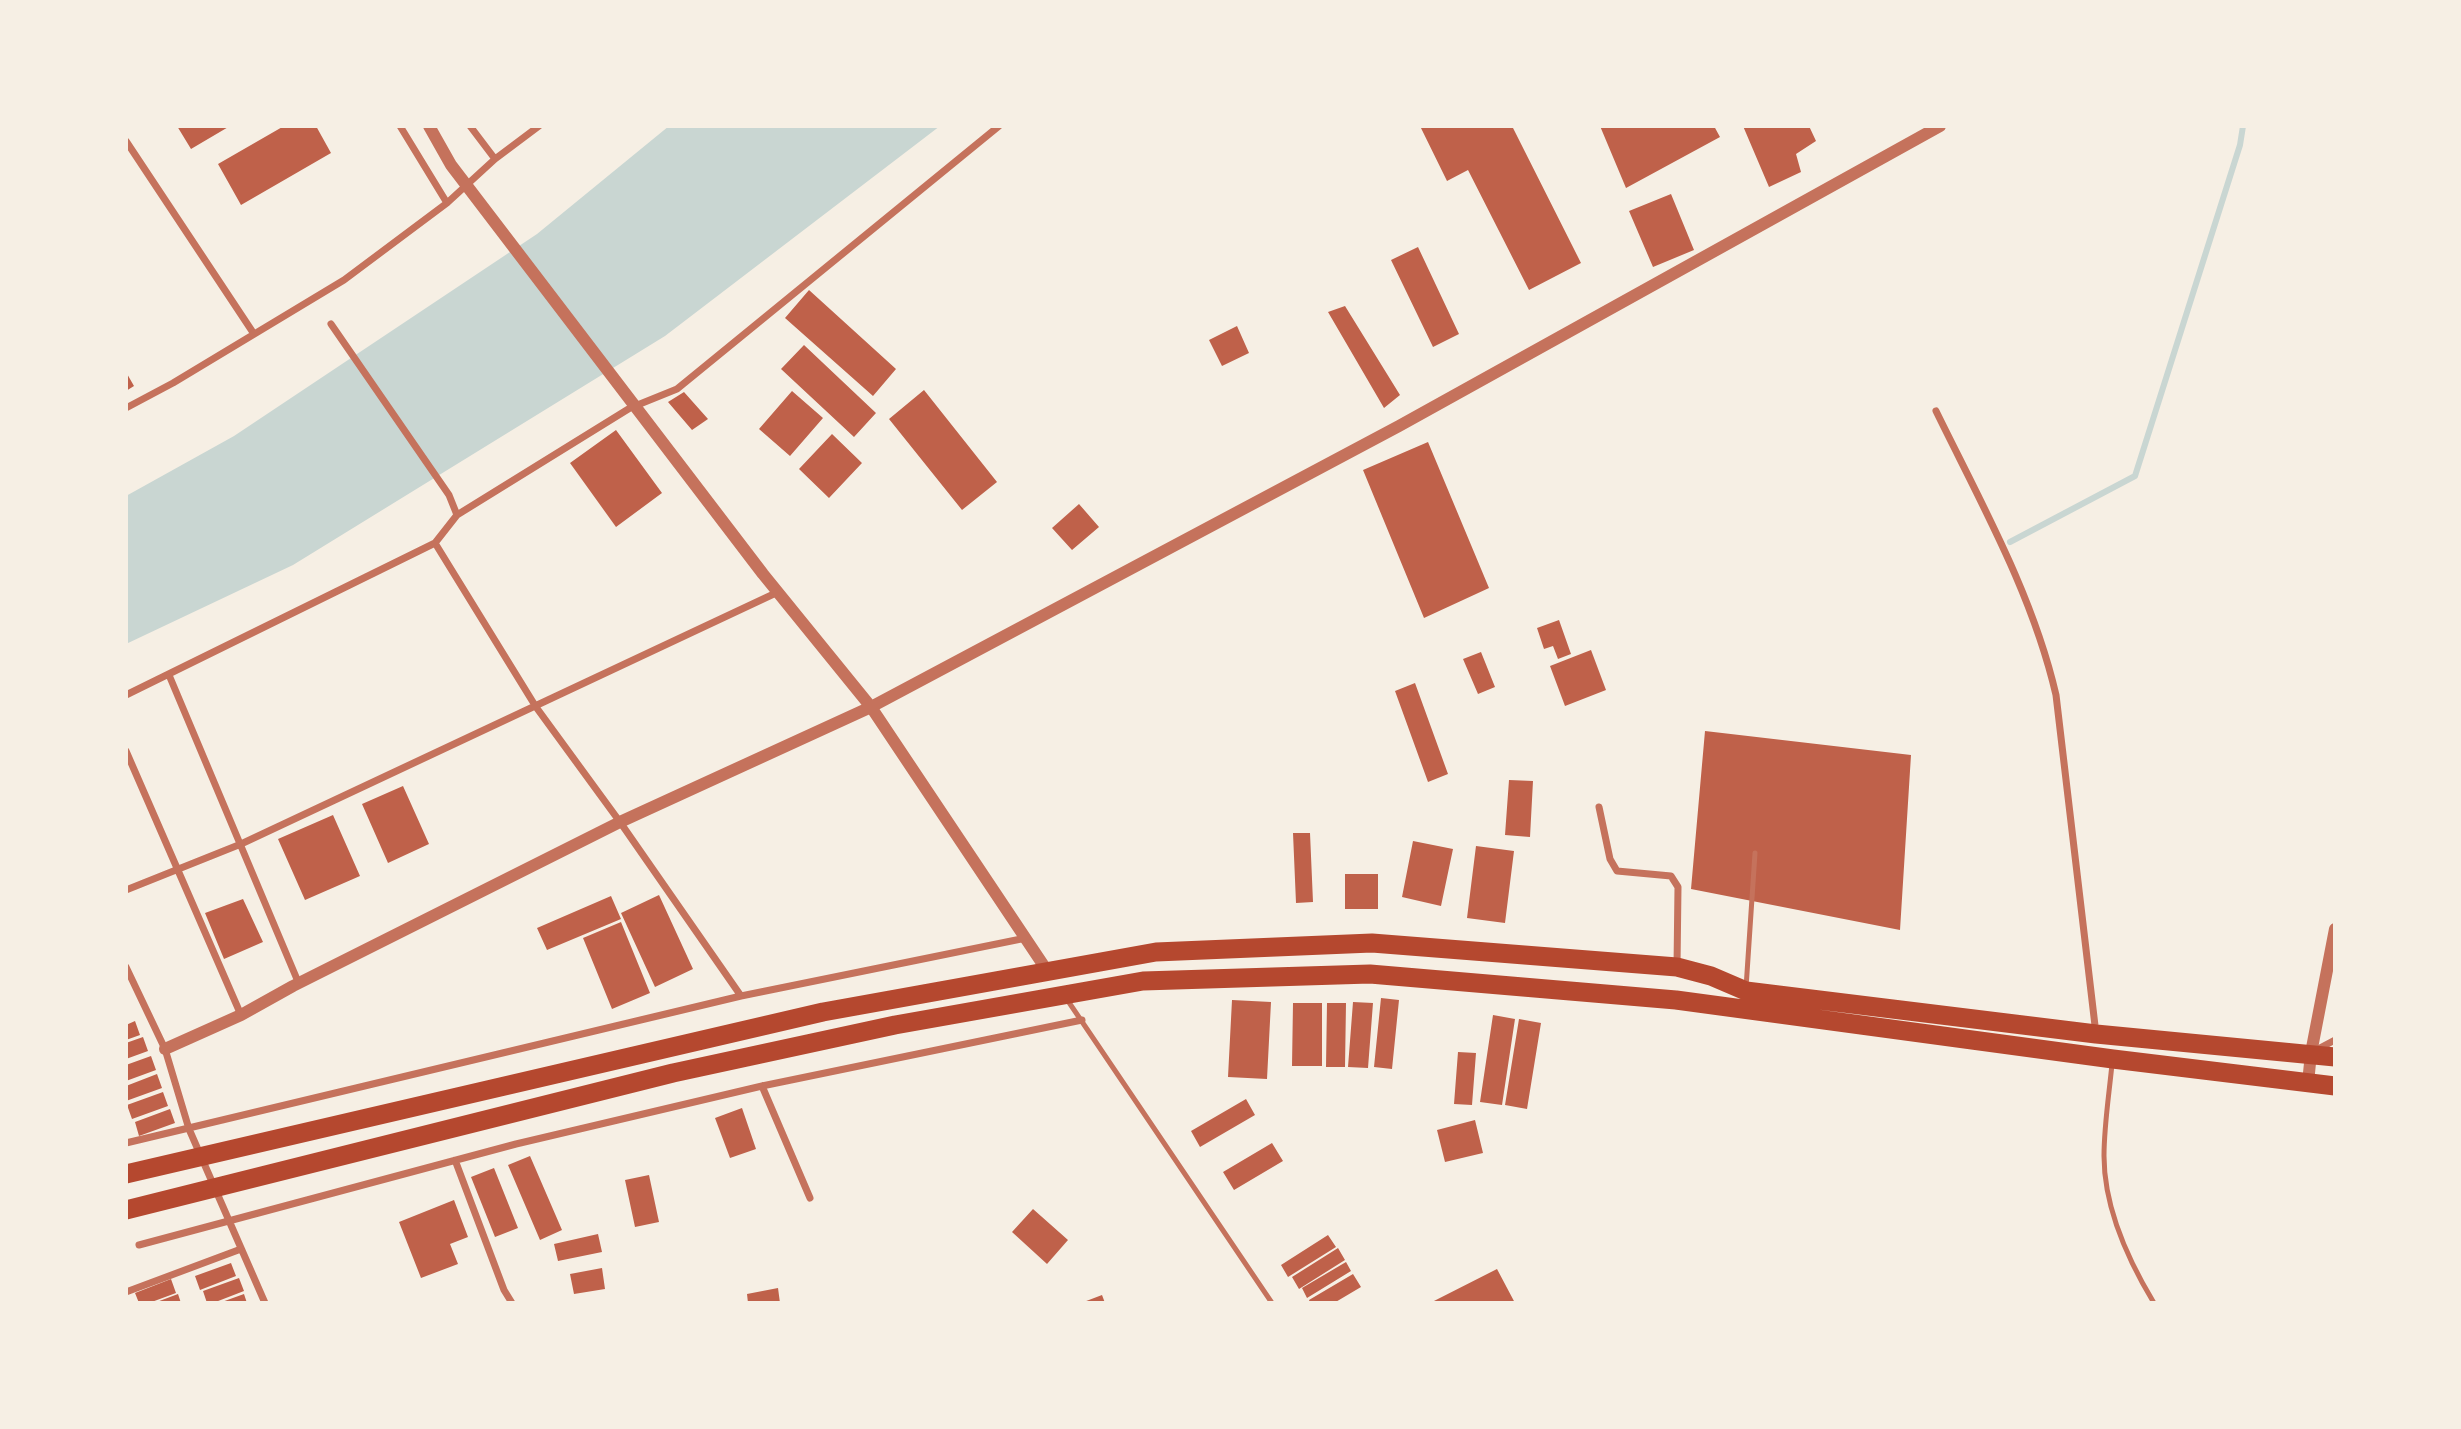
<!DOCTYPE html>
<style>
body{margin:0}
#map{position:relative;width:2461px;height:1429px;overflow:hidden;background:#f6efe4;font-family:"IBM Plex Sans",sans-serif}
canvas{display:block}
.frame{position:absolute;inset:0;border:128px solid #f6efe4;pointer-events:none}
</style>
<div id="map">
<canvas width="2461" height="1429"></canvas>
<div class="frame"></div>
</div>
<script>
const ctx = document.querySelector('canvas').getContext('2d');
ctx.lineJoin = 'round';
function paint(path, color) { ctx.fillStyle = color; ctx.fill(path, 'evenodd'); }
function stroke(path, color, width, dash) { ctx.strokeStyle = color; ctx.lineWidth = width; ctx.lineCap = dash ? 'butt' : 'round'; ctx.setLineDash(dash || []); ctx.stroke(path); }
paint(new Path2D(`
 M669 126H940L665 336 293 565 126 644V496L234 436 537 234Z`), '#c9d6d2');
stroke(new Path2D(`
 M2010 542 2135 476 2240 145 2243 126`), '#c9d6d2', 6);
paint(new Path2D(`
 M177 126H230L191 149Z
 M284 126H316L331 153 241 205 218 164Z
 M1420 126H1512L1581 263 1529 290 1468 170 1447 181Z
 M1600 126H1714L1720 137 1626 188Z
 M1743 126H1809L1816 141 1796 154 1801 172 1769 187Z
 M1671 194 1694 250 1653 267 1629 211Z
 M1418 247 1459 334 1433 347 1391 260Z
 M809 290 896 369 873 396 785 318Z
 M1345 306 1400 395 1384 408 1328 312Z
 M1237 326 1249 353 1222 366 1209 340Z
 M804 345 876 413 854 437 781 369Z
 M126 372 134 386 126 391Z
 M924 390 997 482 962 510 889 419Z
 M792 391 823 418 790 456 759 429Z
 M684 392 708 419 692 430 668 402Z
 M616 430 662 493 616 527 570 463Z
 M832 434 862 463 829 498 799 469Z
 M1428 442 1489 588 1424 618 1363 470Z
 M1079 504 1099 527 1072 550 1052 528Z
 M1559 620 1571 654 1558 659 1553 646 1544 649 1537 628Z
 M1591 650 1606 690 1565 706 1550 666Z
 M1481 652 1495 687 1478 694 1463 659Z
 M1415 683 1448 774 1428 782 1395 691Z
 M1705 731 1911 755 1900 930 1691 889Z
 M1509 780 1533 781 1530 837 1505 835Z
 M403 786 429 844 388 863 362 804Z
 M333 815 360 876 305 900 278 839Z
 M1293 833H1310L1313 902 1296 903Z
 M1413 841 1453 849 1441 906 1402 897Z
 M1476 846 1514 851 1505 923 1467 918Z
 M1345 874H1378V909H1345Z
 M659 895 693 969 655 987 621 913Z
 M611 896 621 919 547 950 537 928Z
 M243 899 263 942 224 959 205 913Z
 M621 922 650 993 612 1009 583 938Z
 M1381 998 1399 1000 1392 1069 1374 1067Z
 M1232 1000 1271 1002 1267 1079 1228 1077Z
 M1353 1002 1373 1003 1368 1068 1348 1067Z
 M1293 1003H1322V1066H1292Z
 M1327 1003H1346L1345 1067H1326Z
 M1493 1015 1515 1019 1502 1105 1480 1102Z
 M1519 1019 1541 1023 1527 1109 1505 1105Z
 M135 1021 140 1035 126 1040V1025Z
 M143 1037 148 1051 126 1059V1043Z
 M1458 1052 1476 1053 1472 1105 1454 1104Z
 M151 1056 156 1070 126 1081V1065Z
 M157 1074 162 1088 126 1101V1086Z
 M163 1092 168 1106 132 1119 127 1105Z
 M1246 1099 1255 1115 1200 1147 1191 1131Z
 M742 1108 756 1149 730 1158 715 1118Z
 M170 1109 175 1123 139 1136 135 1122Z
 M1475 1120 1483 1153 1445 1162 1437 1130Z
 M1272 1143 1283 1161 1234 1190 1223 1172Z
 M530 1156 562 1230 540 1240 508 1165Z
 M494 1168 518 1228 495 1237 471 1177Z
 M649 1175 659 1222 635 1227 625 1180Z
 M454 1200 468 1237 450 1244 458 1264 421 1278 399 1222Z
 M1033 1209 1068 1240 1047 1264 1012 1232Z
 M598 1234 602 1252 558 1261 554 1244Z
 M1328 1235 1336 1247 1288 1277 1281 1265Z
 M1338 1248 1345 1260 1299 1289 1292 1277Z
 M1346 1262 1351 1271 1307 1298 1302 1288Z
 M231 1263 236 1276 200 1290 195 1276Z
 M602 1268 605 1289 574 1294 570 1274Z
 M1497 1269 1515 1303H1430Z
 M1353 1274 1361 1287 1334 1303H1310L1309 1300Z
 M239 1278 244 1291 213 1303H207L203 1291Z
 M171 1279 176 1293 149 1303H139L135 1293Z
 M778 1288 780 1303H748L747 1294Z
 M178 1294 181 1303H154Z
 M244 1294 247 1303H219Z
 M1102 1295 1105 1303H1081Z`), '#bf614a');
stroke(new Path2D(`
 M1746 988 1755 853
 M1066 998 1272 1303
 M2112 1064C2109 1095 2104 1126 2104 1156 2104 1207 2128 1260 2154 1303`), '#c5725c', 5);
stroke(new Path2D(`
 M400 126 447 203
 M470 126 495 159
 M126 141 254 334
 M331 324 449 495 457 515
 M126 408 173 383 344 280 447 203 495 159 539 126
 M1936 411C1981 503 2033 595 2056 695L2096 1034
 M435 543 536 707 620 822 741 996
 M169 675 299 984
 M126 695 435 543 457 515 630 408 677 389 999 126
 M126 751 241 1015
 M1599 807 1610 859 1617 871 1671 876 1678 887 1677 966
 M126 890 241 844 778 592
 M126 967 165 1049 189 1129 265 1303
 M2318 1049 2335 1040
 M762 1086 810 1198
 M126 1143 741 996 1026 938
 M455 1160 504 1290 512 1303
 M139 1245 516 1144 762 1086 1082 1020
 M126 1292 241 1249`), '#c5725c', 7);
stroke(new Path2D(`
 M429 126 451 165 763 574 871 707 1048 972
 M165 1049 241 1015 293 986 620 822 871 707 1399 426 1940 126
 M2308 1083 2311 1053 2335 929`), '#c5725c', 12);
stroke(new Path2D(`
 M126 1174 823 1012 1156 952 1372 943 1677 967 1711 976 1746 991 2096 1034 2335 1057
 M126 1210 673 1073 895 1025 1143 981 1370 974 1676 1000 2113 1059 2335 1086`), '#b5482f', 19);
</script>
